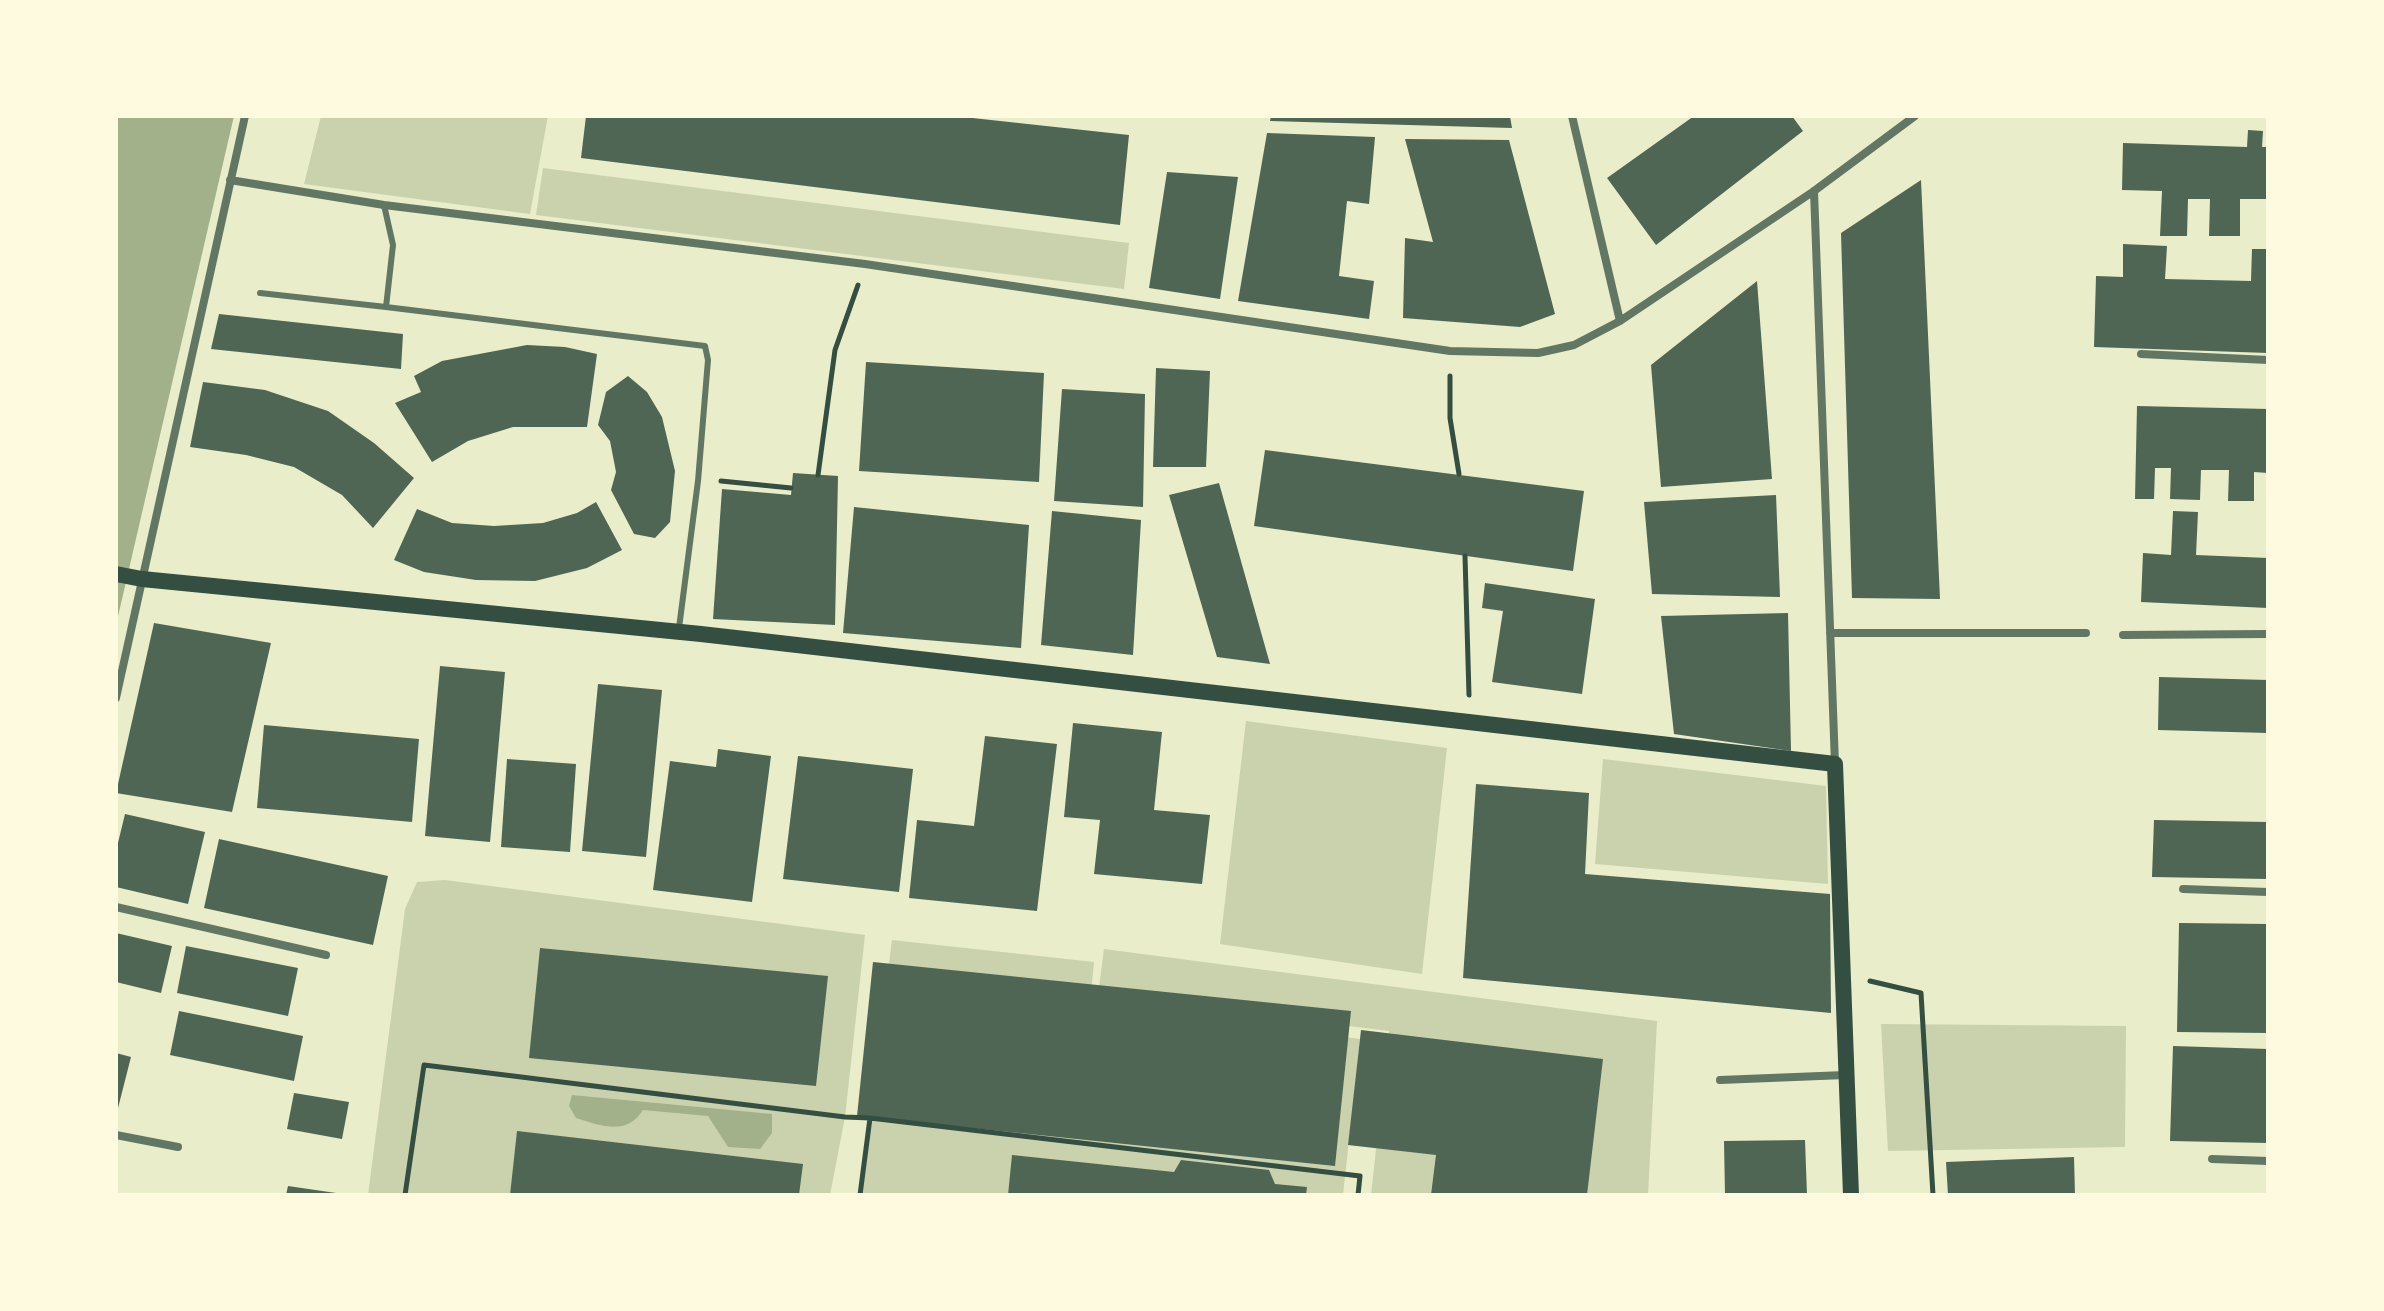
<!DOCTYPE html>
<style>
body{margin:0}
#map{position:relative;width:2384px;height:1311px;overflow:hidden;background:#e9edc9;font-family:Roboto,sans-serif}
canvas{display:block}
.frame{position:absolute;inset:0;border:118px solid #fefae0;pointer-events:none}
</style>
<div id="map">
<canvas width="2384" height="1311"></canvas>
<div class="frame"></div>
</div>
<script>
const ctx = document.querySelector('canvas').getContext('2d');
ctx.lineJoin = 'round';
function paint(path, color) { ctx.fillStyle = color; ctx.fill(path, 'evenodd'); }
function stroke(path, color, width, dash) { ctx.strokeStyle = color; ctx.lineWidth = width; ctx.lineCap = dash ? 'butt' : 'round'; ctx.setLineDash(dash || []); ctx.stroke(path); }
paint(new Path2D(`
 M321 116H548L530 214 304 184Z
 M543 168 1129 243 1124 289 536 215Z
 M1246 721 1447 748 1422 974 1220 944Z
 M1603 759 1826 786 1828 884 1595 864Z
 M445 880 865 935 845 1117 830 1195H368L405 909 417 882Z
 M892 940 1094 962 1090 1003 1360 1039 1343 1195H860Z
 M1104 949 1657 1021 1648 1195H1371L1389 1031 1098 995Z
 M1881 1024 2126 1026 2125 1147 1888 1151Z`), '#cad2ad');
paint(new Path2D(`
 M116 116H234L116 625Z
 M572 1095 772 1114V1133L760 1149 728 1147 708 1116 643 1110C627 1136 601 1126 576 1118L569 1106Z`), '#a3b18a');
paint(new Path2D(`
 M586 116H954L1129 135 1120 225 581 158Z
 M1271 116H1510L1512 128 1270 121Z
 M1694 116H1792L1803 131 1656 245 1607 178Z
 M2248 130 2263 131 2262 147H2268V199H2240V236H2209L2210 199H2188L2187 236H2160L2162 191 2122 190 2123 143 2247 147Z
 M1267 133 1375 137 1369 204 1347 201 1339 276 1374 281 1369 319 1238 301Z
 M1405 139 1509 140 1555 314 1520 327 1403 318 1405 238 1433 242Z
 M1167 172 1238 177 1220 299 1149 288Z
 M1921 180 1940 599 1852 598 1841 233Z
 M2123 244 2167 246 2165 279 2251 281 2252 249H2268V353L2094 347 2096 276 2123 277Z
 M1757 281 1772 479 1661 487 1651 365Z
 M219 314 403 334 401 369 211 349Z
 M527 345 565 347 597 354 587 427H513L468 441 432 462 395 403 421 392 414 376 442 361Z
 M866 362 1044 373 1039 482 859 471Z
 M1156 368 1210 371 1206 467H1153Z
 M628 376 647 392 662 417 675 471 670 522 655 538 634 534 611 490 616 472 610 441 598 425 606 392Z
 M203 382 265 390 328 411 374 443 414 478 373 528 342 495 294 467 246 455 190 447Z
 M1062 389 1145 394 1143 507 1054 501Z
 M2137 406 2268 409V473L2254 472V501H2228L2229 470H2201L2200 500 2170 499 2171 468H2155L2154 499H2135Z
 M1265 450 1584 491 1573 571 1254 526Z
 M793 473 838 476 835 625 713 619 722 489 791 495Z
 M1219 483 1270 664 1217 657 1169 495Z
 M1776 495 1780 597 1652 594 1644 502Z
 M596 502 622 550 587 568 535 581 476 580 424 572 394 560 417 509 452 523 494 526 543 523 577 513Z
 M854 507 1029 525 1021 648 843 633Z
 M1052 511 1141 520 1133 655 1041 645Z
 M2173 511 2198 512 2196 555 2268 558V608L2141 602 2143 553 2171 555Z
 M1485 583 1595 599 1582 694 1492 682 1503 611 1482 608Z
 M1788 613 1791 751 1674 734 1661 616Z
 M154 623 271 643 232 812 116 793Z
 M440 666 505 672 490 842 425 836Z
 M2159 677 2268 680V733L2158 730Z
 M598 684 662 690 646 857 582 851Z
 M1073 723 1162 732 1154 810 1210 815 1202 884 1094 874 1100 820 1064 817Z
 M264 725 419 739 412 822 257 808Z
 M985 736 1057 744 1037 911 909 898 917 820 974 826Z
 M718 749 771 756 752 902 653 890 670 761 716 767Z
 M798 756 913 769 899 892 783 879Z
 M507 759 576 764 570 852 501 847Z
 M1476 784 1589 793 1585 874 1830 894 1831 1013 1463 978Z
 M125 814 205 832 188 904 116 887V851Z
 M2154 820 2268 822V879L2152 877Z
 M219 839 388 876 373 945 204 908Z
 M2179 923 2268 924V1033L2177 1032Z
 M116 933 172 946 161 993 116 982Z
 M186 946 298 968 288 1016 177 993Z
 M540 948 828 976 816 1086 529 1058Z
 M873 962 1351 1011 1335 1166 857 1116Z
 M179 1011 303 1036 294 1081 170 1055Z
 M1361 1030 1603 1059 1587 1195H1431L1436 1155 1348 1145Z
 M2173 1046 2268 1049V1143L2170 1141Z
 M116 1053 131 1057 117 1112H116Z
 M294 1093 349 1102 342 1139 287 1129Z
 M517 1131 803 1164 799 1195H510Z
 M1805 1140 1807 1195H1725L1724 1141Z
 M1012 1155 1174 1172 1181 1160 1269 1170 1275 1184 1307 1187 1306 1195H1008Z
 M2074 1157 2075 1195H1948L1946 1162Z
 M288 1186 336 1193V1195H286Z`), '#4f6655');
stroke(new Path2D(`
 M1450 376V418L1459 474
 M818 475 835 350 858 285
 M721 481 791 488
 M1465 556 1469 695
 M1870 981 1921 993 1933 1195
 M405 1195 424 1065 845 1117 870 1118 1360 1176 1358 1195
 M860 1195 870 1118`), '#344e41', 5);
stroke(new Path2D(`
 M384 205 393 245 386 307 705 346 708 360 698 481 679 628
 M260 293 386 307`), '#617663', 6);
stroke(new Path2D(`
 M1572 116 1620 321
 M230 180 384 205 865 264 1450 351 1538 353 1574 345 1620 321 1814 191 1915 116
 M1814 191 1835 764
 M2141 354 2268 360
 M1830 633H2086
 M2123 635 2268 634
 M116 698 245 116
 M2183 889 2268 892
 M116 907 326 955
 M1720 1080 1845 1075
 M116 1135 178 1147
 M2212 1159 2268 1161`), '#617663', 8);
stroke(new Path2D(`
 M116 574 142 579 701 634 1835 764 1851 1195`), '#344e41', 16);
</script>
